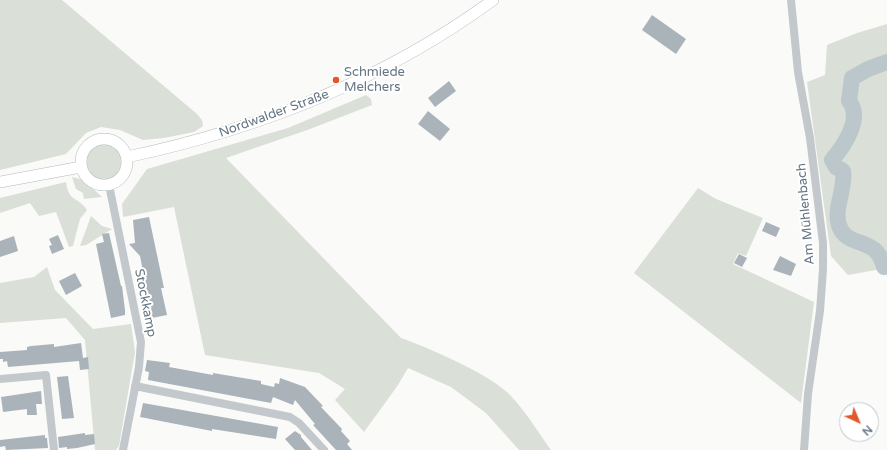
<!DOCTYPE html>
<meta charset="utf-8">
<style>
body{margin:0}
#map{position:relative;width:887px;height:450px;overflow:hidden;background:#fafaf8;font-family:"Varela Round",sans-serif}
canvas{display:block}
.north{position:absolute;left:839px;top:402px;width:40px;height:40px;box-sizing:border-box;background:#fff;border:1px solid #c1c8cd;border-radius:50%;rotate:136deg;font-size:11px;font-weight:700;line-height:16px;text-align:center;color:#657683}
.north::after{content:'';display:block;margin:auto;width:14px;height:18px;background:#e4572e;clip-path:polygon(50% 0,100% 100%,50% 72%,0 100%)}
</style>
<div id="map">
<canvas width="887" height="450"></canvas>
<div class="north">N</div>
</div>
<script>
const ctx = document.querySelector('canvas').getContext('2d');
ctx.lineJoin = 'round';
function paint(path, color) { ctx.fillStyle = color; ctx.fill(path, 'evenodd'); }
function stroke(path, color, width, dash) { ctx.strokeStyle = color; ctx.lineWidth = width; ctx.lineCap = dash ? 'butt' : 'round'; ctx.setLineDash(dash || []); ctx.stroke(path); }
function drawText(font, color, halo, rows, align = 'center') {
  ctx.font = font + ' "Varela Round",sans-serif'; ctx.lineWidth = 4; ctx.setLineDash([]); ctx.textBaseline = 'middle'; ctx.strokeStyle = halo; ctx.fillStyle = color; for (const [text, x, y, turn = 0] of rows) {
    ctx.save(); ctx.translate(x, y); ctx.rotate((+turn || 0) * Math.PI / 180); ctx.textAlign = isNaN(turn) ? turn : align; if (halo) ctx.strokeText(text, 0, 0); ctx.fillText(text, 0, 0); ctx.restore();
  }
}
paint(new Path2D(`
 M0 0H62L197 114 202 120 203 126 194 132 164 138 143 140 120 130 101 127 86 133 66 154 0 170Z
 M887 24V268L848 275 831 256 807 82 825 75 827 45 857 33Z
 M366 95 371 99 372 105 310 129 226 158 401 338C429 348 492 375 511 396 526 412 538 432 551 450H519L486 413 451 387 408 368 398 385 364 432 335 400 345 389 319 373 205 355 174 207 123 217 122 204 147 169 288 128Z
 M86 162a18 18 0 1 1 36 0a18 18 0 1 1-36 0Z
 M72 177 84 180 102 197 84 199 83 193 76 189Z
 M66 182C69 203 78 196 87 210L80 219 73 246 69 247 56 212 39 216 30 203 0 213V198Z
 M698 188 716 199 763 218 746 256 738 253 733 264 814 302 801 403 634 273Z
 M91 216 102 226 112 229 86 245 80 246Z
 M47 267 55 290 93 329 131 324 135 352 119 446 116 450H95L85 340 66 318 0 323V283L34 277Z`), '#dadfd7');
stroke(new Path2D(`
 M887 62 868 69 852 78 849 101C863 118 844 146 832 160L836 167 843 171C846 191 831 212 841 230 852 248 877 237 884 267L887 265`), '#bbc7cb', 16);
paint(new Path2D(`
 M652 15 686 39 676 54 642 30Z
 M449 81 456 91 435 107 428 98Z
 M428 111 450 129 440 141 418 124Z
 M149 217 164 288H161L167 315 152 318 140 256 129 244 135 243 133 220Z
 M766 222 780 228 776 237 762 231Z
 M109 233 121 286H122L125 310V315L111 318 96 244 104 242 102 234Z
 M58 235 64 249 52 254 49 246 52 245 49 239Z
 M14 236 18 251 0 257V241Z
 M739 254 747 258 742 267 734 263Z
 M780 256 796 264 791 276 773 270Z
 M75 273 82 286 66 295 59 281Z
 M81 343 83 358 88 357 89 369 80 370 79 361 8 367 7 361 3 362V359H0V352L27 350V347L31 346 54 344V347Z
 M147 360 170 363 169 367 213 375V373L261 381V384L274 387 275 383 279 384 280 378 305 387 323 406 321 407 342 429 341 431 350 441 347 444 352 450H336L313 425 315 424 295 400 293 405 273 397 271 403 148 380 149 372 145 371Z
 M68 376 74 418 62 419 57 377Z
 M41 391 42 404H36L37 415H27V409L3 412 1 397Z
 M143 403 278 427 276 439 212 429V431L140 417Z
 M295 431 301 435V437L312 450H295L285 439Z
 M85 433V435L94 434 95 444 77 448 67 449V447L59 448 58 437Z
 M45 435V438H47L48 448 6 450 5 446 0 447V440Z`), '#aab3b9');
const secondary = new Path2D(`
 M81 162a23 23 0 1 1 46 0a23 23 0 1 1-46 0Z
 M127 157C259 129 384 80 493 0
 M0 182 81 167`);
stroke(secondary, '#b3babf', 12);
stroke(new Path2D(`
 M791 0 798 72 810 138 823 243V269L820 311 808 394 804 450
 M109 185 141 342 139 367 123 450
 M0 379 46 375 54 450
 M135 386 290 417 299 423 324 450`), '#c3c8cc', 8);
stroke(secondary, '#fff', 11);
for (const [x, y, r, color] of [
 [336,80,4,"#e4572e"]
]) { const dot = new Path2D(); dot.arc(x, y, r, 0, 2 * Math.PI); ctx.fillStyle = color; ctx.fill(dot); stroke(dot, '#fff', 1.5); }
drawText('13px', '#657683', '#fff', [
 ["Schmiede",344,73],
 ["Melchers",344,88]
], 'left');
drawText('13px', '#657683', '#fff', [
 ["Nordwalder Straße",274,114,-20],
 ["Am Mühlenbach",806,214,-95],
 ["Stockkamp",145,303,79]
]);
</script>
